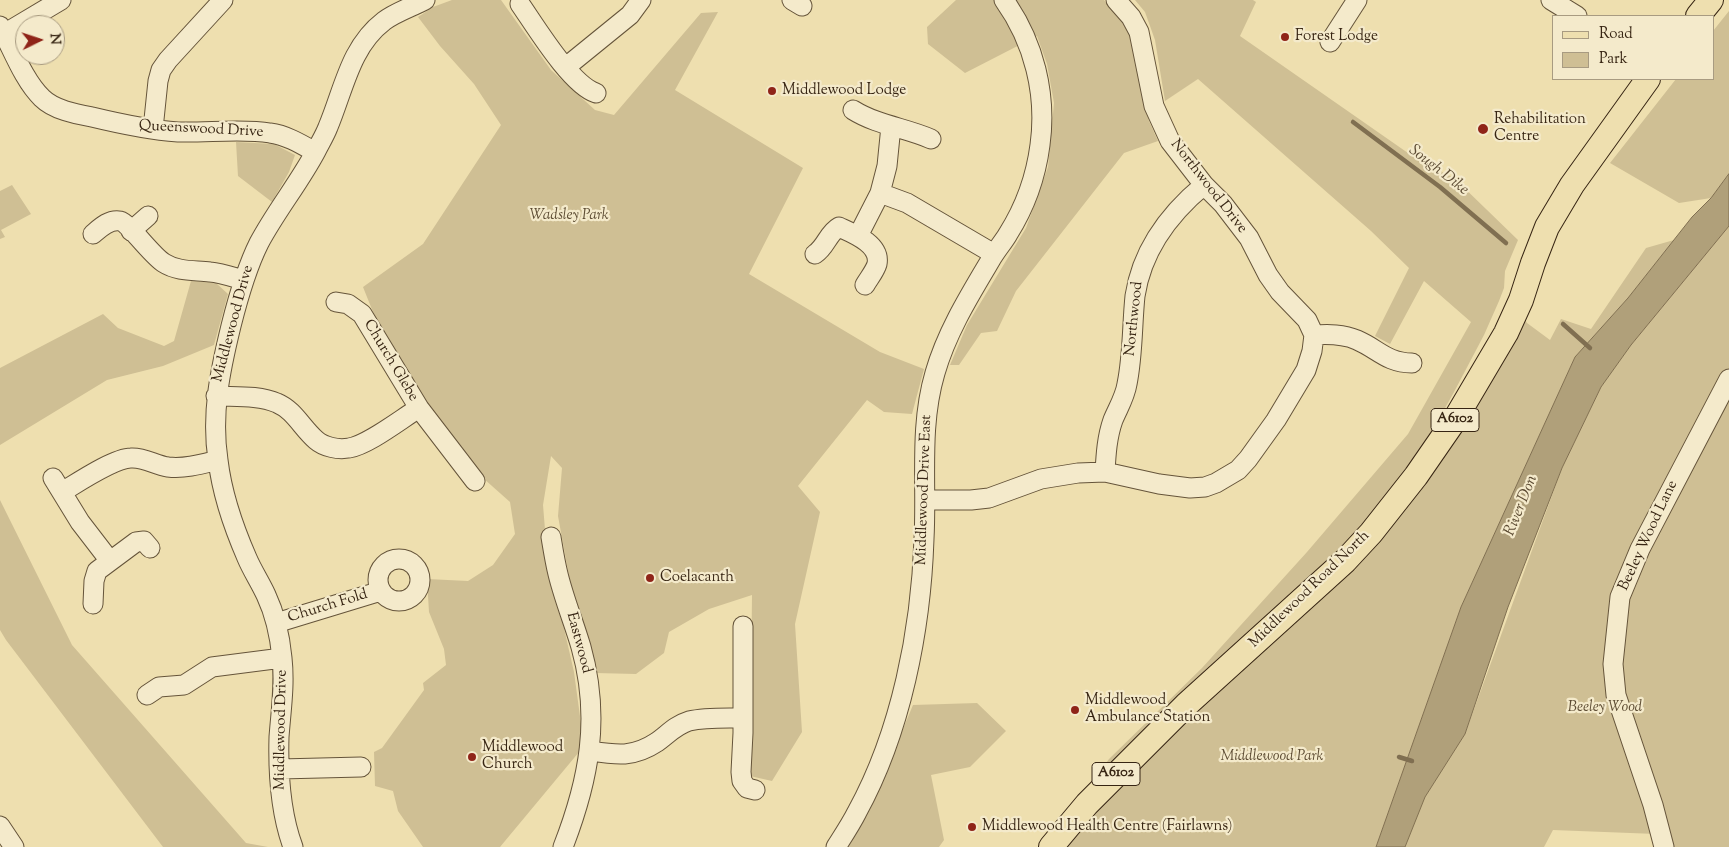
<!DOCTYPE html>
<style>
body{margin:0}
#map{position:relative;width:1729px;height:847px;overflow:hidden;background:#eedfaf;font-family:"Sorts Mill Goudy",serif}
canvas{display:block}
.legend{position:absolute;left:1552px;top:15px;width:162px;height:65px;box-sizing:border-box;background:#f4eacb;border:1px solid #a89b81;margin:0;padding:6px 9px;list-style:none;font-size:15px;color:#372513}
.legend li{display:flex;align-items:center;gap:10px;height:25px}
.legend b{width:25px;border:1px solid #a89b81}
.north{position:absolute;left:15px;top:15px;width:50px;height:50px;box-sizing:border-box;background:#f4eacb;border:1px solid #a89b81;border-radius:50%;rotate:86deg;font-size:14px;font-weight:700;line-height:20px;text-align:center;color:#372513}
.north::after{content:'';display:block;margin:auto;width:18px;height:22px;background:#8f2418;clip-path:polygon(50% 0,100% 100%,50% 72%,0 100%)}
</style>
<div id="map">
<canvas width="1729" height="847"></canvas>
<ul class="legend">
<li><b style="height:6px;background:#eedfaf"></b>Road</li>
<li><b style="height:14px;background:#cfbf94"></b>Park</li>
</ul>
<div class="north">N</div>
</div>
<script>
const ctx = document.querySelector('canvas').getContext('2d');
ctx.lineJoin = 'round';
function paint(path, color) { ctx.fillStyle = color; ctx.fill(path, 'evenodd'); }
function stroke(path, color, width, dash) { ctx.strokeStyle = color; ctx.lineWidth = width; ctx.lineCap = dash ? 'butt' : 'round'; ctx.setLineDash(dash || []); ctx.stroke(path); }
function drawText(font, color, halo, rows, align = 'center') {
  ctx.font = font + ' "Sorts Mill Goudy",serif'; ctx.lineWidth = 4.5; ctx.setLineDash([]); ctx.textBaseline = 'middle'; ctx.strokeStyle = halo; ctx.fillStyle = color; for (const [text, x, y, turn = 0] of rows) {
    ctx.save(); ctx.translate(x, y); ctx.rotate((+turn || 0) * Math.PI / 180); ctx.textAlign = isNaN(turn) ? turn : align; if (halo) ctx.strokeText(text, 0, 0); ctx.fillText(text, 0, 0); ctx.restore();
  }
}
paint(new Path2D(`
 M452 0H501L551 70 595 110 614 115 701 13 718 12 675 90 803 168 749 274 880 352 924 369 912 414 884 412 867 400 798 486 820 512 795 624 802 732 772 781 750 776 752 595 709 609 669 632 664 653 636 674 595 673 572 593 558 516 562 468 551 456 543 505 547 554 574 672 584 746 500 847H423L398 811 393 791 375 786 374 752 382 748 424 690 423 683 446 665 444 649 429 612 427 579 468 581 493 565 515 534 510 502 474 470 433 415 383 337 363 287 423 244 501 125 474 84 440 46 418 17 433 7Z
 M956 0H1104L1123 20 1130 36 1149 121 1158 141 1124 153 1016 291 997 331 981 333 959 365H950L967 325 1026 228 1048 167 1054 103 1047 64 1037 36 965 73 928 44 927 27Z
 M1135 0H1253L1256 2 1240 36 1418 160 1454 178 1518 240 1505 271 1504 288 1499 301 1484 335 1454 392 1429 437 1370 518 1300 588 1097 776 1109 759 1202 668 1307 552 1408 434 1471 322 1424 281 1390 344 1375 336 1409 268 1371 231 1198 79 1165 101 1155 40 1145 12Z
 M1729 11V174L1711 198 1679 203 1610 163 1676 79H1713V31Z
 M236 142 274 144 295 155 289 172 272 202 238 176Z
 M12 185 31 214 1 230 5 237 0 239V191Z
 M1729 226V847H1657L1656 834 1553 830 1544 847H1405L1425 797 1465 734 1562 468 1601 387 1631 345Z
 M1674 240 1628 298 1575 357 1461 607 1376 847H1065L1089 815 1171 728 1372 545 1521 313 1527 323 1550 340 1561 319 1591 329 1646 248Z
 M191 281 216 283 228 294 214 345 163 366 107 380 0 445V368L103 314 118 328 164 346 174 341Z
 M0 500 72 645 246 843 268 847H163L6 640 0 630Z
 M977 703 1006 731 970 767 931 775 944 840 939 847H847L871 805 913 705Z`), '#cfbf94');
const water = new Path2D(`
 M1729 174V226L1631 345 1601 387 1562 468 1508 607 1465 734 1425 797 1405 847H1376L1461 607 1575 357 1628 298 1692 217 1711 198Z`);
paint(water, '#b0a07a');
stroke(water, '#806f51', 1);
stroke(new Path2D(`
 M1353 122 1440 187 1506 243
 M1563 324 1590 348
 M1399 757 1412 761`), '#806f51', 4.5);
const minor = new Path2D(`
 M792 0 802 6
 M1116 0 1131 17 1139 32 1154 106 1170 141 1204 185 1223 204 1249 238 1268 275 1280 292 1307 320 1314 335
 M1551 0 1577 16
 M520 4C536 27 571 85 596 93
 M0 26C12 48 24 81 42 98 54 110 76 114 92 117 121 124 149 130 178 132 207 133 242 128 270 133 286 135 301 144 315 152
 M4 34 61 0
 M1330 42 1357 0
 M566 67 630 15 641 0
 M853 110C877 125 906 128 931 139
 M153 129 158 81 161 70 168 60 223 0
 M880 193 907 203 994 254
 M131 231 148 216
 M93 234C100 228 109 219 120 221 129 223 152 256 164 263 178 272 195 270 210 272 221 273 233 277 244 280
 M858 236 880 193 887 166 891 126
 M815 254C826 247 828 233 839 227 852 233 881 244 877 264 875 271 869 278 865 285
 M336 302 348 304 362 314 419 408 475 481
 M216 396C235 397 259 395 277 403 294 410 302 428 316 440 324 447 338 450 349 448 368 445 401 419 419 408
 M1105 472C1106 454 1107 437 1113 420 1118 408 1125 397 1127 384 1133 355 1132 325 1135 296 1142 250 1169 214 1204 185
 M53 478 80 522 110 561
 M62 492C77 483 114 458 131 458 144 457 155 465 168 467 185 469 202 464 218 460
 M925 500H971L989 498 1041 479 1078 473 1105 472 1159 484 1190 488 1205 487 1216 483 1238 470 1248 459 1276 420 1306 370 1312 351 1314 335C1329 334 1343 334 1357 340 1378 349 1387 363 1412 363
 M551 537C553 549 555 562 558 574 564 599 574 623 581 647 601 718 589 780 563 847
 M378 580a21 21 0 1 1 42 0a21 21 0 1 1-42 0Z
 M93 604 94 581 97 571 136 542 144 541 150 548
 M276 623 381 591
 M743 626V733L741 772 742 781 747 788 755 790
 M147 695 159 687 184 685 212 667 282 658
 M590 751C616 755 633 758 657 742 668 734 676 725 689 721 706 717 726 718 743 718
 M280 769 361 767
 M0 826 14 847
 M293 847C280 812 278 773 279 737 281 710 285 685 282 658 280 637 275 614 266 595 260 582 252 570 247 558 233 526 222 494 218 460 211 414 220 371 231 326 238 298 246 269 259 243 276 211 299 183 316 151 320 143 325 135 328 127 344 89 350 47 384 21 396 12 412 7 425 0
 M836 847C843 836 851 824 857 812 901 732 921 630 924 539 927 483 919 427 935 373 947 331 971 293 993 256 998 248 1004 241 1008 234 1025 207 1036 176 1040 145 1047 94 1034 42 1004 0
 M1664 847 1653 805 1616 695 1613 664 1620 597 1640 549 1729 379`);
const major = new Path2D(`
 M1698 16 1711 0
 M1051 847 1087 804 1186 705 1345 561 1371 533 1416 476 1454 421 1506 333 1521 300 1533 263 1547 227 1572 185 1648 79`);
stroke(minor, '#65543a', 21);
stroke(major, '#372513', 26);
stroke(minor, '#f4eacb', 19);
stroke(major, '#eedfaf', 24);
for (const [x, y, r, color] of [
 [1285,37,5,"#8f2418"],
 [772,91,5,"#8f2418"],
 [1483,129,6,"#8f2418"],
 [650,578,5,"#8f2418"],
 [1075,710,5,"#8f2418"],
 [472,757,5,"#8f2418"],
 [972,827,5,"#8f2418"]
]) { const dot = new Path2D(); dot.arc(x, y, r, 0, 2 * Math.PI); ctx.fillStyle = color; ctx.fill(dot); stroke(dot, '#f4eacb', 2); }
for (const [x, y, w] of [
 [1455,420,48],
 [1116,774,48]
]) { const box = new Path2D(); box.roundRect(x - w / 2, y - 11.5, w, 23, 4); ctx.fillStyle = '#f4eacb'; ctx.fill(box); stroke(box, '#372513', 1); }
drawText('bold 14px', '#372513', null, [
 ["A6102",1455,420],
 ["A6102",1116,774]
]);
drawText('15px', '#372513', '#f4eacb', [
 ["Forest Lodge",1295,37],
 ["Middlewood Lodge",782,91],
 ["Rehabilitation",1494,120],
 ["Centre",1494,137],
 ["Coelacanth",660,578],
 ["Middlewood",1085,701],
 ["Ambulance Station",1085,718],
 ["Middlewood",482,748],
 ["Church",482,765],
 ["Middlewood Health Centre (Fairlawns)",982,827]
], 'left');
drawText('15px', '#372513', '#f4eacb', [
 ["Queenswood Drive",201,130,3],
 ["Northwood Drive",1208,187,52],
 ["Northwood",1135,319,-84],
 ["Middlewood Drive",234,324,-75],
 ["Church Glebe",390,361,59],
 ["Middlewood Drive East",925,490,-88],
 ["Beeley Wood Lane",1649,536,-65],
 ["Middlewood Road North",1310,590,-44],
 ["Church Fold",328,607,-17],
 ["Eastwood",578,643,75],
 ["Middlewood Drive",282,730,-89]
]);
drawText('italic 15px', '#5d4c33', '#f4eacb', [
 ["Wadsley Park",569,216],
 ["Beeley Wood",1605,708],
 ["Middlewood Park",1272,757]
]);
drawText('italic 16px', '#5b4a32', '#f4eacb', [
 ["Sough Dike",1438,171,38],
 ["River Don",1522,506,-68]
]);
</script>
